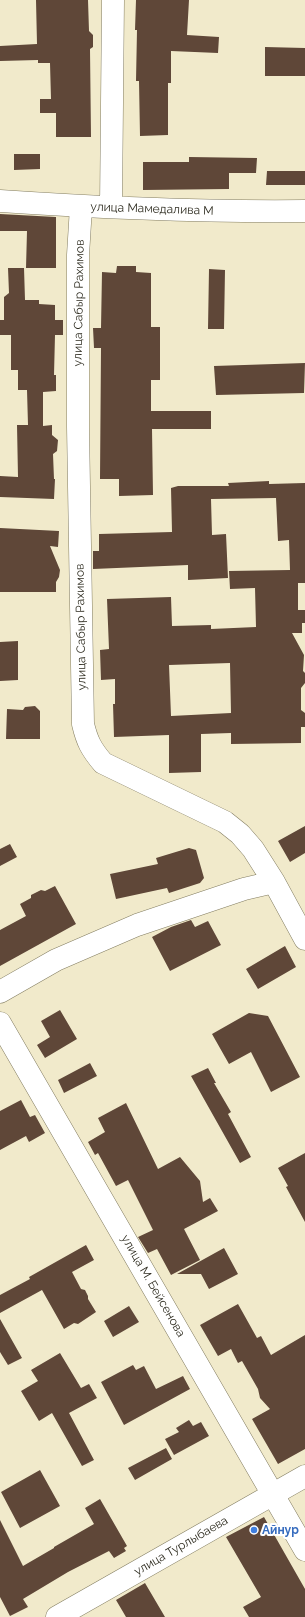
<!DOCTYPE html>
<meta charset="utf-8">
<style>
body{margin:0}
canvas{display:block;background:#f1eacb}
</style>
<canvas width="305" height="1617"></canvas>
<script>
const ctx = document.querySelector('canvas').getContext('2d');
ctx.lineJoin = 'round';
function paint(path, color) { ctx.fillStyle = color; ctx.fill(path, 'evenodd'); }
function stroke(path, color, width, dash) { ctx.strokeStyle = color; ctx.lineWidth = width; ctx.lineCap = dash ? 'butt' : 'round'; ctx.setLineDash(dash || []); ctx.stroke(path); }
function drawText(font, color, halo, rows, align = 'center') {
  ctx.font = font + ' Raleway,sans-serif'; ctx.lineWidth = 4; ctx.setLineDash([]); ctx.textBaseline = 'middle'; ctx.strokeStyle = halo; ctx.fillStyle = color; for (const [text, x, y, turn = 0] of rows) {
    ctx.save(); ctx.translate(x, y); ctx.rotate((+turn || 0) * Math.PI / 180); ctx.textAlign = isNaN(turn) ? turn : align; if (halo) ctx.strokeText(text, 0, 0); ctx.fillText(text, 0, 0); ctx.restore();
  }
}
paint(new Path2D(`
 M36 0H88L89 31 93 35V47L90 49 91 137H56V113H40V99H51L50 63H38V60L0 61V46L37 44Z
 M136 0H189L187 35 219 37 218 53 171 51V83H168V135L140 136 139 81H136L137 30H135Z
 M265 47 305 48V76H265Z
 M14 154H40V169L14 170Z
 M189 157 257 158 256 173H229V189L143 190V162H189Z
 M267 171H305V185H266Z
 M0 214 56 217V268H26L27 231H0Z
 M117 266H136V272L151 273V327H160V380H151V411H211V429H152L153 495 119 496V479H100L101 348H94L93 328H101L102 272 116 273Z
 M8 268H24L25 300H39V304L55 305V320H63V335H55L54 375H56V391L43 392V426L52 425V435L58 440 57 451 53 454 54 479H55L54 499 0 497V476L18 477 17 425H28L27 390H18V370H11V335H0V320H4V297L9 293Z
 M209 269 225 270 224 329H208Z
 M305 363 304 393 216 395 214 366Z
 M269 481V484L305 483V583H298V610H305V623H302V633H292L304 655 303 671 305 673V683L301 688V710L305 713V727H301V743L231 744V733L201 734V772L169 773V735L114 737 113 704H115V679L101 680 100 650 109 649 107 599 171 597 172 626 211 625V629L256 627 255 588 230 589 229 571 290 570 289 540 278 541 276 498 211 499 212 535 226 534 228 578 188 580V565L93 569V551H99V534L172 532 171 488 178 486H229L228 483ZM230 663 231 713 171 716 169 665Z
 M0 528 59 531 58 547 50 546 60 570 59 577 56 582V592H0Z
 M18 641V680L0 681V642Z
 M35 706 40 711V739H6L7 709 23 710 25 707Z
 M305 826V853L290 862 278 841Z
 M10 844 17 857 0 866V849Z
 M189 848 196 850 204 878 200 883 169 893 167 888 116 899 110 874 158 864 156 858Z
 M55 886 76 924 0 966V930L26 916 20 904 31 898V895L41 890 45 891Z
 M191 920 195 927 208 921 221 945 170 971 152 937 171 927Z
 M285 946 296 967 258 989 246 969Z
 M60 1010 77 1039 45 1058 37 1045 50 1037 41 1021Z
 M249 1013 268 1016 300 1077 271 1092 251 1052 229 1064 212 1034Z
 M90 1063 97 1076 64 1093 58 1080Z
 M208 1068 216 1083H214L231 1112 228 1114 251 1157 240 1163 191 1076Z
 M21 1100 30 1117 35 1115 45 1133 29 1142 26 1136 0 1150V1111Z
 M126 1103 158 1169 180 1157 200 1181 203 1202 210 1198 218 1211 184 1229 200 1260 171 1275 157 1249 148 1253 138 1237 153 1230 128 1180 116 1186 98 1153 95 1155 88 1142 105 1132 98 1118Z
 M305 1153V1222L286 1187 288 1186 278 1168Z
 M86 1245 94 1260 72 1272 81 1289 85 1290 88 1296V1299L96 1312 78 1324 74 1323 64 1329 42 1290 0 1313V1295L30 1279 29 1277Z
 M224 1248 238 1274 209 1289 201 1274H177Z
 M238 1304 257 1338 261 1336 271 1355 305 1335V1449L278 1464 252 1419 270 1409 260 1398 258 1389 242 1361 238 1363 231 1349 218 1356 200 1325Z
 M129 1306 139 1322 113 1337 104 1321Z
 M0 1319 22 1358 8 1365 0 1352Z
 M60 1353 81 1388 89 1384 97 1398 69 1413 94 1460 82 1466 52 1413 39 1421 21 1391 38 1381 31 1370Z
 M133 1365 136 1370 144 1366 156 1389 183 1376 190 1389 124 1425 101 1382Z
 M189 1420 193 1426 201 1422 209 1436 174 1455 165 1439 179 1432 176 1428Z
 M166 1448 172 1459 135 1480 128 1468Z
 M40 1470 60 1506 20 1528 1 1492Z
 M100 1499 127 1546 124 1548 126 1551 114 1558 109 1551 68 1572 23 1599 28 1607 10 1616 0 1597V1520L23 1566 54 1548V1547L94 1524 85 1508Z
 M264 1517 305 1589V1617H249L243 1607 261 1597 226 1537Z
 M145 1583 165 1617H126L116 1600Z`), '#5f4738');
const minor = new Path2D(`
 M0 201C102 208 203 212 305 211
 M81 207 78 255V427L83 724C87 741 91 749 103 763L225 822 240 834 253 849 274 882 305 939
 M111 207 113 0
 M0 992 56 960 137 925 244 889 274 882
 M0 1023 305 1550
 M57 1617 305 1476`);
stroke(minor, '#837d61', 23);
stroke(minor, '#fff', 22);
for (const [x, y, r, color] of [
 [254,1530,4,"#3f7fe0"]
]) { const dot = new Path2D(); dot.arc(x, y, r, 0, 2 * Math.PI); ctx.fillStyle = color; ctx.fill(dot); stroke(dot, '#fff', 1.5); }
drawText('12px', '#2f2d21', '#fff', [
 ["улица Мамедалива М",152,209,2],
 ["улица Сабыр Рахимов",79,303,-89],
 ["улица Сабыр Рахимов",81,627,-91],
 ["улица М. Бейсенова",153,1286,60],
 ["улица Турлыбаева",181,1546,-30]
]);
drawText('bold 12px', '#366cbe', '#fff', [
 ["Айнур",262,1530]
], 'left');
</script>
